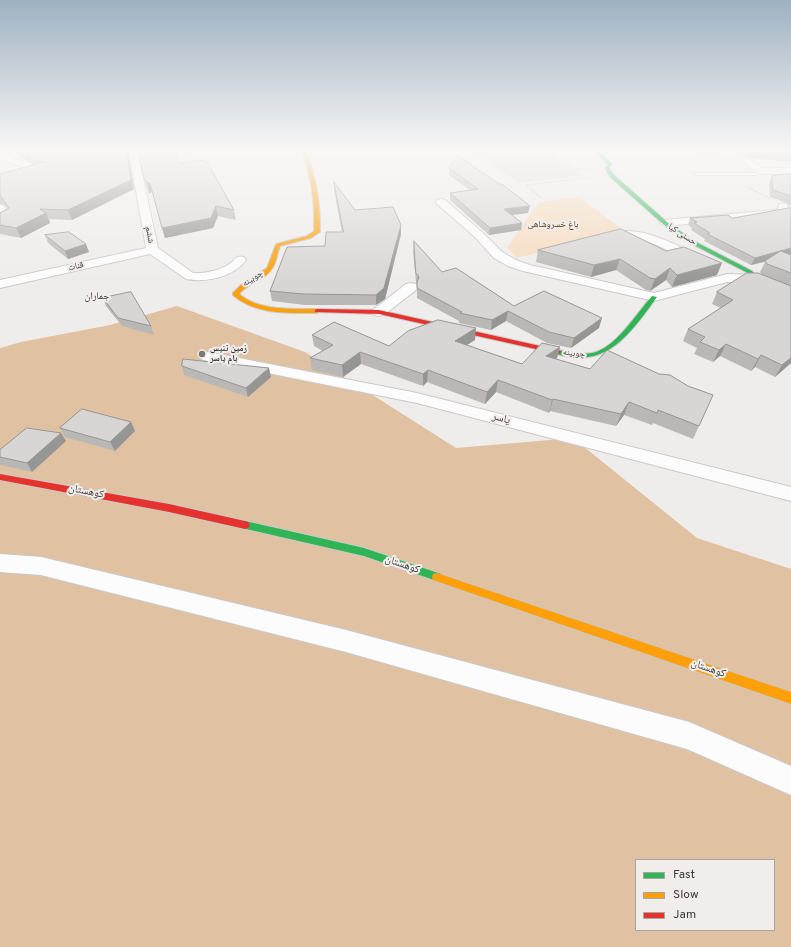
<!DOCTYPE html>
<meta charset="utf-8">
<style>
body{margin:0}
#map{position:relative;width:791px;height:947px;overflow:hidden;background:#efedec;font-family:Overpass,sans-serif}
canvas{display:block}
.legend{position:absolute;left:635px;top:859px;width:140px;height:72px;box-sizing:border-box;background:#f0edeb;border:1px solid #a8a6a4;margin:0;padding:5px 7px;list-style:none;font-size:12px;color:#3c3b3a}
.legend li{display:flex;align-items:center;gap:8px;height:20px}
.legend b{width:20px;border:1px solid #a8a6a4}
</style>
<div id="map">
<canvas width="791" height="947"></canvas>
<ul class="legend">
<li><b style="height:5px;background:#30b455"></b>Fast</li>
<li><b style="height:5px;background:#ff9f0a"></b>Slow</li>
<li><b style="height:5px;background:#e5322d"></b>Jam</li>
</ul>
</div>
<script>
const ctx = document.querySelector('canvas').getContext('2d');
ctx.lineJoin = 'round';
function paint(path, color) { ctx.fillStyle = color; ctx.fill(path, 'evenodd'); }
function stroke(path, color, width, dash) { ctx.strokeStyle = color; ctx.lineWidth = width; ctx.lineCap = dash ? 'butt' : 'round'; ctx.setLineDash(dash || []); ctx.stroke(path); }
function drawText(font, color, halo, rows, align = 'center') {
  ctx.font = font + ' Overpass,"Noto Naskh Arabic",sans-serif'; ctx.lineWidth = 4; ctx.setLineDash([]); ctx.textBaseline = 'middle'; ctx.strokeStyle = halo; ctx.fillStyle = color; for (const [text, x, y, turn = 0] of rows) {
    ctx.save(); ctx.translate(x, y); ctx.rotate((+turn || 0) * Math.PI / 180); ctx.textAlign = isNaN(turn) ? turn : align; if (halo) ctx.strokeText(text, 0, 0); ctx.fillText(text, 0, 0); ctx.restore();
  }
}
paint(new Path2D(`
 M491 150H525L531 154H551L584 176 519 183 469 151Z`), '#e2ded9');
paint(new Path2D(`
 M580 197 624 231 517 258 507 248 539 202Z`), '#f7dabd');
paint(new Path2D(`
 M177 306 305 352 456 448 573 438 697 538 791 569V947H0V348L21 342 110 325ZM636 860H774V930H636Z`), '#e0c2a2');
const lane = new Path2D(`
 M693 173H756L758 174 756 175H695Z`);
const street = new Path2D(`
 M0 150H5L13 158 31 163 32 165 28 168 7 162 0 154Z
 M129 150H137L158 248 193 273C204 274 222 270 231 263 234 261 234 258 238 257 241 256 242 257 244 257L246 260C234 277 205 283 186 279L150 254 0 288V280L146 248Z
 M180 150H188L193 162 192 164H186Z
 M696 150H719L735 151 748 150 746 154 742 155 762 168H791V174H760L733 156 700 153Z
 M441 199 445 200 483 233 502 252 516 260 530 265 654 293 727 274 756 275 760 276 762 279 760 282 756 283 727 282 654 301 523 271 508 266 494 258 475 237 437 204 436 202 437 200Z
 M783 203 787 204 788 210 787 212 777 216 665 226 660 223 665 220 775 210 778 209 779 204Z
 M0 205 4 206 12 218 0 225Z
 M624 231C651 230 677 246 701 257L703 260 701 263H693C674 254 653 240 632 238 621 237 611 244 601 241L599 239 601 237Z
 M411 283 416 284 417 287 416 290 384 315 379 316 374 315 372 312 374 309 406 284Z
 M208 352 417 393 791 487V501L417 403 203 360 200 357 203 354Z
 M0 554 41 557 346 630 689 722 791 766V795L687 749 346 652 41 575 0 572Z`);
const fast = new Path2D(`
 M594 150H598L612 164 609 168 614 175 667 222 694 241 752 271 758 278 791 292V296L754 280 748 273 690 243 663 224 610 177 605 168 608 165Z
 M652 296 657 297C637 324 613 362 575 357 568 357 559 356 554 352L558 350C569 352 581 355 592 353 615 349 637 313 652 296Z
 M245 521 364 548 441 574 442 577 441 580 437 581 364 556 242 528 240 525 242 522Z`);
const slow = new Path2D(`
 M301 150H305C317 177 320 203 320 232L311 238 280 246C277 253 277 261 273 267 266 280 248 283 239 294 259 311 291 309 317 309L320 311 317 313C289 313 255 315 233 295V293L241 285 267 268 276 244 307 236 314 231C315 203 312 177 301 150Z
 M437 573 791 692V704L433 580 432 577 433 574Z`);
const jam = new Path2D(`
 M317 309 379 310 558 350 562 352 558 354 379 314 315 312V310Z
 M0 474 169 504 245 521 248 522 250 525 248 528 245 529 169 512 0 480Z`);
stroke(lane, '#cac9c8', 2);
stroke(street, '#cac9c8', 2);
stroke(fast, '#cac9c8', 2);
stroke(slow, '#cac9c8', 2);
stroke(jam, '#cac9c8', 2);
stroke(new Path2D(`
 M539 153H553L575 169H593
 M747 187 771 199
 M540 197 526 185 594 177`), '#cdcccc', 1.5, [2, 1]);
paint(lane, '#fdfcfc');
paint(street, '#fdfcfc');
paint(fast, '#30b455');
paint(slow, '#ff9f0a');
paint(jam, '#e5322d');
paint(new Path2D(`
 M12 150H128L134 189 72 220 49 219 50 223 21 238 0 234V213L8 209 5 205 0 204V174L32 165 30 162 23 159Z
 M748 150H791V162L750 158 746 156Z
 M179 163 234 210 236 220 218 216 213 228 165 238 152 192 149 193 147 188 144 178Z
 M449 168 528 213 512 215 522 223 521 230 489 235 450 200V193L470 190 449 175Z
 M791 174V206L789 205 787 203 770 197 769 183 772 176Z
 M334 182 355 210 401 234 385 299 376 305H305L272 301 270 291 325 246 342 232 334 190Z
 M690 218H732L791 255V363L775 377 755 367 751 371 720 356 713 362 694 354 697 348 683 341 688 329 721 308 712 304 717 292 762 275 760 272 765 262 751 265 704 241 705 239 691 230 692 228 688 225Z
 M45 235 89 252 68 259 48 243Z
 M414 241 442 272 514 306 599 328 571 348 547 343 506 321 491 330 459 323V321L417 298V284L416 282 413 251Z
 M538 250 666 251 717 275 672 287 666 280 650 291 646 290 616 270 591 277 536 262Z
 M103 298 151 326 154 335 122 326 106 306Z
 M312 335 389 346 475 340 467 345 522 364 560 347 557 358 556 359 699 426 693 439 653 423 652 425 624 415 616 426 550 411 549 413 496 392 485 404 427 382 423 386 361 364 343 377 312 370 310 358 323 351 314 346Z
 M182 366 271 377 248 397 184 375Z
 M131 422 135 431 115 451 65 437 60 428Z
 M66 441 32 472 0 465V450Z`), '#b9b8b7');
paint(new Path2D(`
 M126 150H128L134 189 72 220 68 210Z
 M256 150H285L256 152Z
 M147 183H150L152 192 149 193Z
 M216 206 218 216 213 228 165 238 162 228Z
 M530 206 528 213 503 216 504 209Z
 M46 213 50 223 21 238 16 228Z
 M522 223 521 230 489 235 490 228Z
 M401 225V234L385 299 376 305V295Z
 M86 244 89 252 68 259 65 251Z
 M791 248V254L751 265 755 258Z
 M620 259 616 270 591 277 594 265Z
 M722 263 717 275 672 287 677 275Z
 M670 268 666 280 650 291 655 279Z
 M508 311 506 321 491 330 492 320Z
 M602 318 599 328 571 348 574 338Z
 M476 328 475 340 454 353 455 341Z
 M726 344 720 356 713 362 719 350Z
 M560 347 557 358 543 368 546 356Z
 M360 352 361 364 343 377 342 365Z
 M761 355 755 367 751 371 758 359Z
 M791 358V363L775 377 782 365Z
 M269 368 271 377 248 397 246 388Z
 M428 370 427 382 423 386V374Z
 M498 380 496 392 485 404 487 392Z
 M553 399 550 411 549 413 552 400Z
 M629 402 624 415 616 426 621 414Z
 M131 422 135 431 115 451 110 442Z
 M61 433 66 441 32 472 27 463Z`), '#969695');
const building = new Path2D(`
 M18 150H126L131 180 68 210 40 209 46 213 16 228 0 225V213L9 208 0 195V174L44 162 28 158 30 156 29 153Z
 M138 150H175L179 163 206 160 234 210 216 206 211 218 162 228 150 183H147L144 178Z
 M748 150H791V156L753 152Z
 M458 156 499 184H502L530 206 504 209 522 223 490 228 450 193 478 189 449 168Z
 M791 174V196L773 190 772 176Z
 M334 182 355 210 393 207 401 225 384 288 376 295 304 294 270 291 287 247 325 246 326 232H343Z
 M791 208V248L755 258 707 234 710 233 694 223 697 222 690 218 728 215 732 218Z
 M621 229 666 251 684 247 722 263 677 275 670 268 655 279 650 278 620 259 594 265 538 250Z
 M69 232 86 244 65 251 45 235Z
 M414 241 442 272 456 268 514 306 544 291 602 318 574 338 549 332 508 311 492 320 460 313 462 312 417 288V282L419 277 416 273Z
 M781 251 791 255V273L767 264 765 261Z
 M747 273H758L791 286V358L782 365 761 355 758 359 726 344 719 350 700 342 705 337 688 329 733 300 717 292Z
 M131 292 151 326 118 318 103 298Z
 M438 320 476 328 455 341 522 364 542 343 560 347 546 356 590 369 607 350 659 374 670 375 688 386 713 395 699 426 658 410 657 413 629 402 621 414 553 399 552 400 498 380 487 392 428 370 423 374 360 352 342 365 310 358 333 345 312 335 334 322 389 346 408 331Z
 M183 359 269 368 246 388 182 366Z
 M82 409 131 422 110 442 60 428Z
 M27 428 61 433 27 463 0 457V450Z`);
paint(building, '#d7d6d5');
stroke(building, '#969695', 1);
const sky = ctx.createLinearGradient(0, 0, 0, 282);
sky.addColorStop(0, '#9fb1c1');
sky.addColorStop(0.53, '#f8f7f6');
sky.addColorStop(1, '#f8f7f600');
ctx.fillStyle = sky;
ctx.fillRect(0, 0, 791, 282);
for (const [x, y, r, color] of [
 [202,354,4,"#7b7978"]
]) { const dot = new Path2D(); dot.arc(x, y, r, 0, 2 * Math.PI); ctx.fillStyle = color; ctx.fill(dot); stroke(dot, '#f0edeb', 1.5); }
drawText('9px', '#583506', '#f0edeb', [
 ["باغ خسروشاهی",553,225]
]);
drawText('9px', '#3c3b3a', '#f0edeb', [
 ["ششم",149,235,80],
 ["حسنی کیا",682,235,33],
 ["قنات",76,267,-13],
 ["چوبینه",253,279,-32],
 ["چوبینه",574,354,6]
]);
drawText('bold 9px', '#3c3b3a', '#f0edeb', [
 ["زمین تنیس",210,349],
 ["بام یاسر",210,359]
], 'left');
drawText('10px', '#3b3937', '#f0edeb', [
 ["جماران",97,297]
]);
drawText('11px', '#3c3b3a', '#f0edeb', [
 ["یاسر",501,419,14],
 ["کوهستان",86,492,11],
 ["کوهستان",402,565,19],
 ["کوهستان",708,669,19]
]);
</script>
